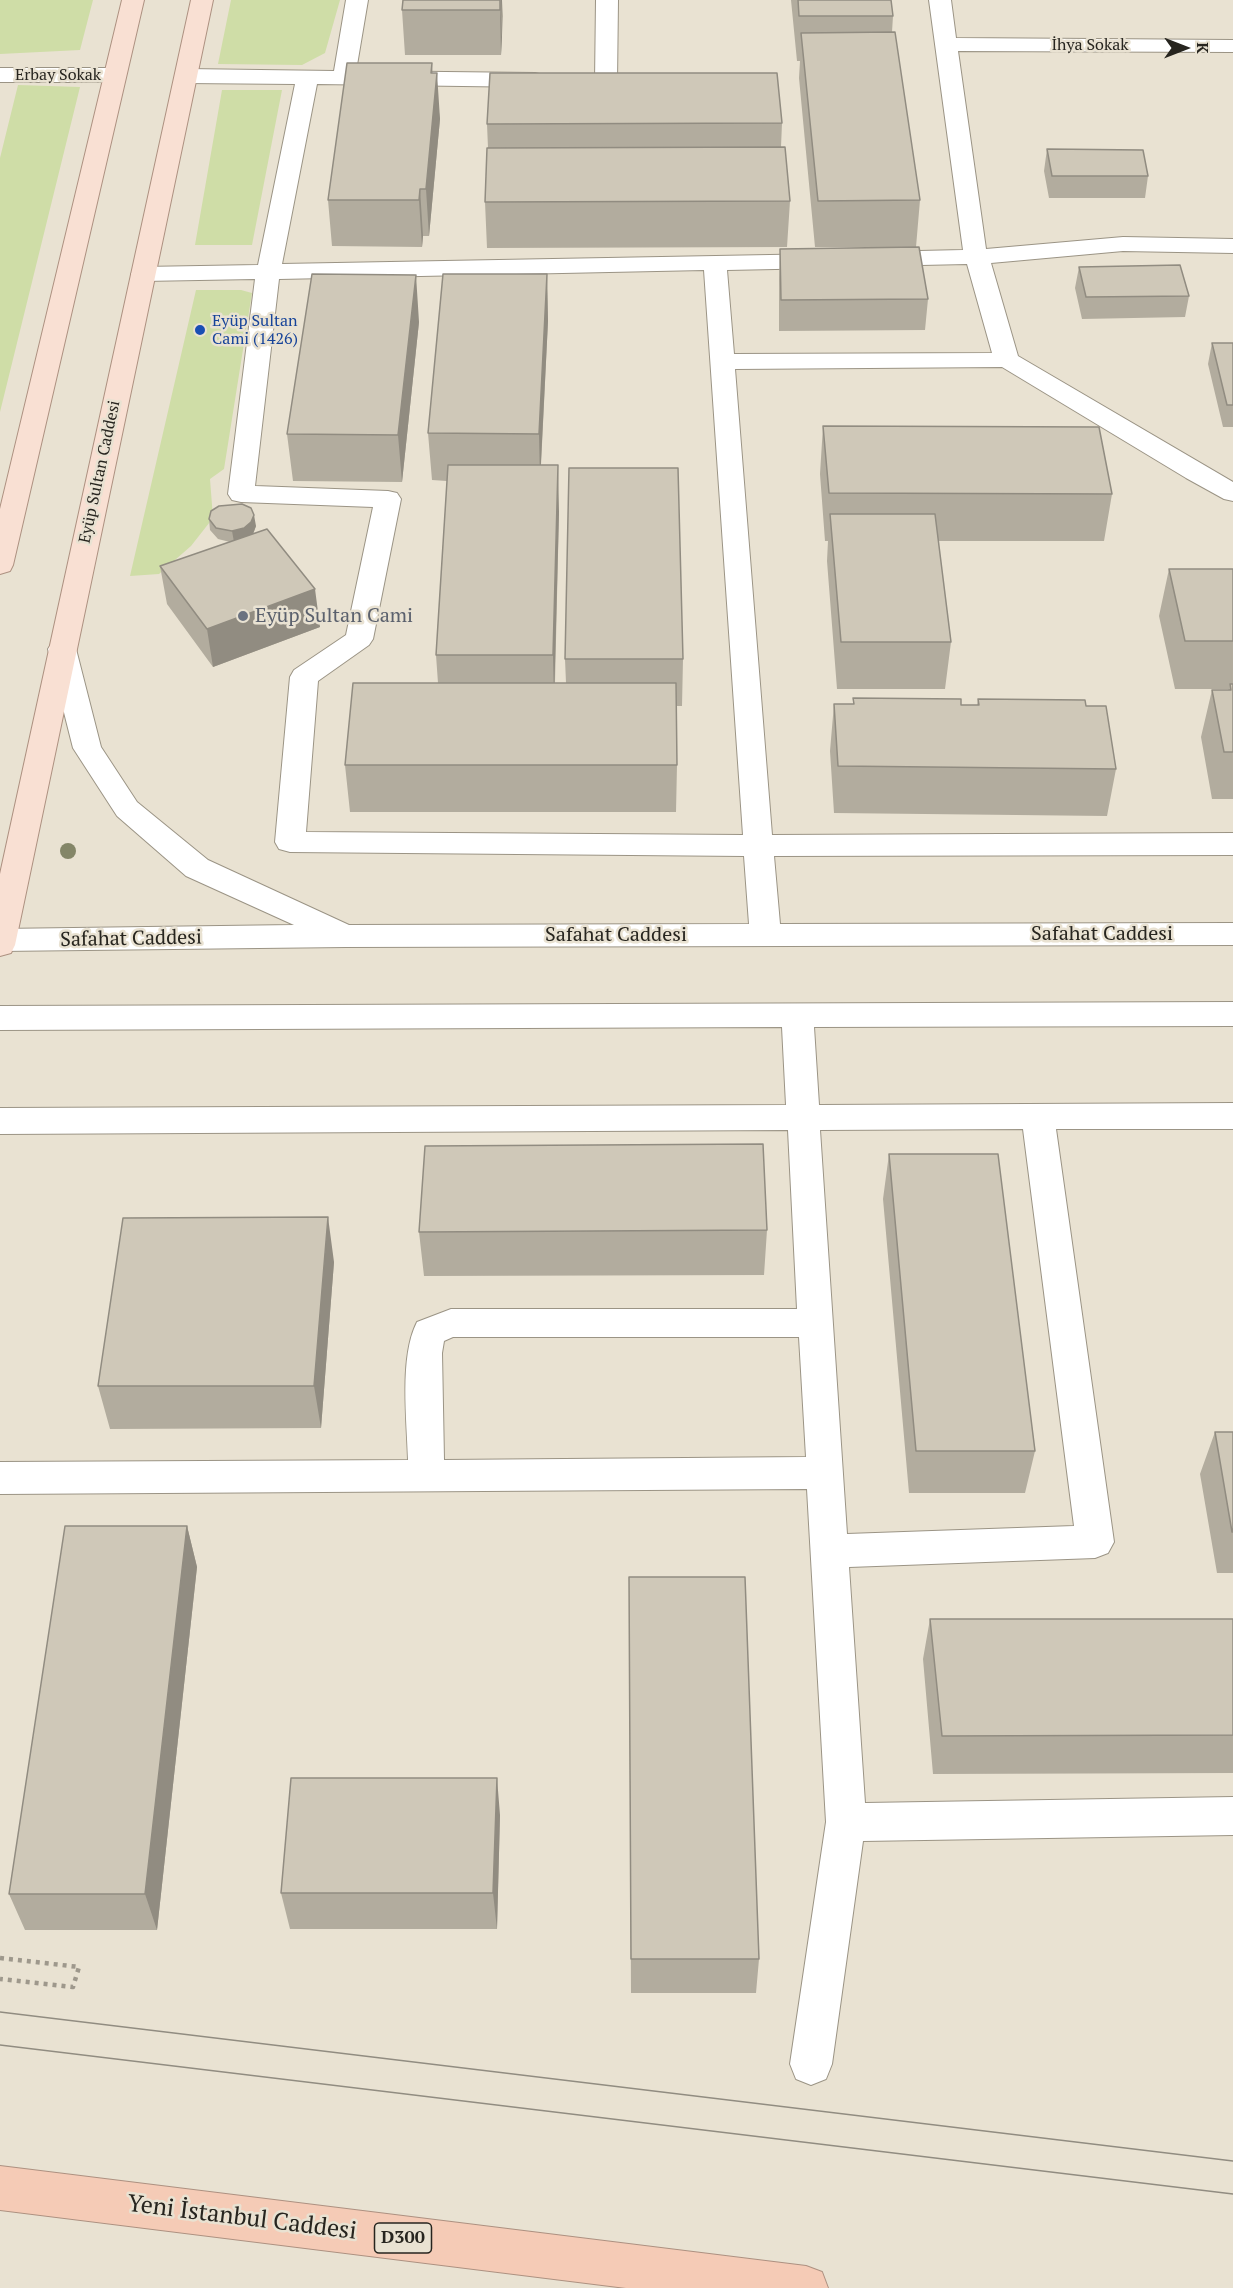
<!DOCTYPE html>
<meta charset="utf-8">
<style>
body{margin:0}
#map{position:relative;width:1233px;height:2288px;overflow:hidden;background:#e9e2d2;font-family:"PT Serif",serif}
canvas{display:block}
.north{position:absolute;left:1155px;top:18px;width:60px;height:60px;-webkit-text-stroke:4px #e9e2d2;paint-order:stroke;rotate:90deg;font-size:16px;font-weight:700;line-height:24px;text-align:center;color:#27251f}
.north::after{content:'';display:block;margin:auto;width:21px;height:27px;background:#27251f;clip-path:polygon(50% 0,100% 100%,50% 72%,0 100%)}
</style>
<div id="map">
<canvas width="1233" height="2288"></canvas>
<div class="north">K</div>
</div>
<script>
const ctx = document.querySelector('canvas').getContext('2d');
ctx.lineJoin = 'round';
function paint(path, color) { ctx.fillStyle = color; ctx.fill(path, 'evenodd'); }
function stroke(path, color, width, dash) { ctx.strokeStyle = color; ctx.lineWidth = width; ctx.lineCap = dash ? 'butt' : 'round'; ctx.setLineDash(dash || []); ctx.stroke(path); }
function drawText(font, color, halo, rows, align = 'center') {
  ctx.font = font + ' "PT Serif",serif'; ctx.lineWidth = 5; ctx.setLineDash([]); ctx.textBaseline = 'middle'; ctx.strokeStyle = halo; ctx.fillStyle = color; for (const [text, x, y, turn = 0] of rows) {
    ctx.save(); ctx.translate(x, y); ctx.rotate((+turn || 0) * Math.PI / 180); ctx.textAlign = isNaN(turn) ? turn : align; if (halo) ctx.strokeText(text, 0, 0); ctx.fillText(text, 0, 0); ctx.restore();
  }
}
paint(new Path2D(`
 M0 0H93L80 50 0 54Z
 M231 0H340L325 53 302 65 218 64Z
 M18 85 80 87 0 412V158Z
 M222 90H282L252 245H195Z
 M196 290H241L252 293 224 469 210 479 213 518 191 546 159 574 130 576Z`), '#cfdda7');
const minor = new Path2D(`
 M346 0H368L356 71 535 73 543 75 546 80 543 85 535 87 317 84 282 264 824 254 832 256 836 261 832 266 824 268 727 270 734 354 992 353 967 264 875 266 867 264 863 259 867 254 875 252 963 250 929 0H951L956 38 1233 40V52L958 51 986 249 1123 237 1233 239V253L1123 251 991 263 1018 356 1233 482V501L1224 499 1186 478 1002 367 735 369 772 835 1233 833V855L774 856 780 924 1233 923V945L346 947 0 951V929L294 925 186 876 117 816 73 748 48 649 52 643 62 640 72 643 76 649 101 747 137 802 208 860 349 925 749 924 744 856 290 852 279 849 275 842 290 677 294 670 346 635 373 507 241 502 232 500 228 494 255 279 143 281 135 279 131 274 135 269 143 267 258 265 295 84 186 83 178 81 175 76 178 71 186 69 334 71ZM704 270 743 835 306 832 318 681 369 645 373 639 401 499 397 493 388 491 255 486 279 279Z
 M596 0H618L617 82 614 87 606 89 598 87 595 82Z
 M0 68H115L123 70 126 75 123 80 115 82H0Z
 M1233 1002V1026L814 1027 819 1105 1233 1103V1129H1056L1114 1542 1108 1553 1095 1558 849 1567 865 1803 1233 1797V1835L863 1841 832 2064 826 2079 811 2085 796 2079 790 2064 826 1822 807 1489 0 1494V1462L408 1460C407 1420 399 1357 417 1322L451 1309H797L788 1130 0 1134V1108L786 1105 782 1027 0 1030V1006ZM1023 1129 1074 1526 847 1534 820 1130ZM453 1337H799L806 1457 444 1460 442 1353 444 1341Z`);
const major = new Path2D(`
 M122 0H144L13 565 10 571 0 574V509Z
 M191 0H213L15 945 11 953 0 956V874Z`);
const highway = new Path2D(`
 M0 2166 806 2266 822 2272 828 2288H626L0 2210Z`);
stroke(minor, '#9b9485', 2);
stroke(major, '#ad9181', 2);
stroke(highway, '#ad9181', 2);
stroke(new Path2D(`
 M0 1958 79 1967 73 1987 0 1979`), '#9e988c', 4.5, [4, 5]);
paint(minor, '#fff');
paint(major, '#f9e0d3');
paint(highway, '#f5cbb6');
stroke(new Path2D(`
 M0 2012 1233 2161
 M0 2045 1233 2194`), '#918c81', 1.5);
ctx.fillStyle = '#848668';
for (const [x, y] of [
 [68,851]
]) { ctx.beginPath(); ctx.arc(x, y, 8, 0, 2 * Math.PI); ctx.fill(); }
paint(new Path2D(`
 M403 0H502L503 16 501 55H405L402 10Z
 M791 0H891L893 16 892 32 920 200 916 247H815L799 78 800 61H797Z
 M433 73 440 119 429 236H423L422 247 332 246 328 200Z
 M782 123 781 147 790 201 787 247 487 248 485 202 488 148 487 124Z
 M1047 149 1148 176 1145 198H1049L1044 171Z
 M780 249 928 299 925 330 779 331V279Z
 M1079 267 1189 296 1185 317 1082 319 1075 288Z
 M547 274 548 321 541 465 559 512 555 683H566L565 659H683L682 706H676L677 765 676 812H350L345 765 438 683 436 655 447 481 432 480 428 433Z
 M419 322 402 482 293 481 287 434Z
 M1212 343H1233V427H1223L1208 364Z
 M823 426 1112 494 1104 541H938L951 642 945 689H837L827 561 828 541H825L820 474Z
 M209 519 256 526 253 534 320 627 213 667 167 604 160 566 230 542 218 539 210 530Z
 M1169 569H1233V799H1212L1201 737 1212 690H1228L1229 689H1175L1159 616Z
 M853 698 961 705H977L978 699 1086 706 1116 769 1107 816 834 813 830 751 834 704H853Z
 M889 1154 1035 1451 1025 1493H909L883 1199Z
 M767 1230 764 1275 424 1276 419 1232Z
 M334 1262 321 1428 110 1429 98 1386Z
 M1215 1432H1233V1573H1217L1200 1474Z
 M187 1526 197 1567 157 1930H25L9 1894Z
 M629 1577 759 1959 756 1993H631Z
 M930 1619H1233V1773L933 1774 923 1659Z
 M500 1815 497 1929H290L281 1893Z`), '#b2ac9e');
paint(new Path2D(`
 M500 0 502 37 501 55 500 10Z
 M501 0H502V33Z
 M432 63 434 104 437 73 440 119 429 236 426 189Z
 M420 189 423 236 422 247 419 200Z
 M547 274 548 321 540 481 539 434Z
 M416 275 419 322 402 482 398 435Z
 M558 465 559 512 554 703 553 655Z
 M254 515 256 526 253 534 234 542 232 531Z
 M315 589 320 627 213 667 207 629Z
 M328 1217 334 1262 321 1428 314 1386Z
 M187 1526 197 1567 157 1930 145 1894Z
 M497 1778 500 1815 497 1929 493 1893Z`), '#918c81');
const building = new Path2D(`
 M403 0H500V10H402Z
 M798 0H891L893 16H799Z
 M895 32 920 200 818 201 801 33Z
 M347 63H432L431 73H437L426 189H420L419 200H328Z
 M490 73H777L782 123 487 124Z
 M785 147 790 201 485 202 487 148Z
 M1047 149 1143 150 1148 176H1052Z
 M919 247 928 299 781 300 780 249Z
 M1180 265 1189 296 1086 297 1079 267Z
 M312 274 416 275 398 435 287 434Z
 M443 274H547L539 434 428 433Z
 M1212 343H1233V405H1227Z
 M823 426 1099 427 1112 494 829 493Z
 M448 465H558L553 655H436Z
 M569 468H678L683 659H565Z
 M242 504 251 508 254 515 251 522 244 528 232 531 216 528 209 519 211 511 219 506Z
 M830 514H935L951 642H841Z
 M267 529 315 589 207 629 160 566Z
 M1169 569H1233V641H1185Z
 M353 683H676L677 765H345Z
 M1230 684H1233V752H1224L1212 690H1231Z
 M853 698 961 699V705H979L978 699 1085 700 1086 706H1106L1116 769 838 766 834 704H854Z
 M763 1144 767 1230 419 1232 425 1146Z
 M889 1154H998L1035 1451H916Z
 M328 1217 314 1386H98L123 1218Z
 M1215 1432H1233V1532H1232Z
 M65 1526H187L145 1894H9Z
 M629 1577H745L759 1959H631Z
 M930 1619H1233V1735L942 1736Z
 M291 1778H497L493 1893H281Z`);
paint(building, '#cfc8b8');
stroke(building, '#918c81', 1.5);
for (const [x, y, r, color] of [
 [200,330,6,"#1a4fb4"],
 [243,616,6,"#6b7280"]
]) { const dot = new Path2D(); dot.arc(x, y, r, 0, 2 * Math.PI); ctx.fillStyle = color; ctx.fill(dot); stroke(dot, '#e9e2d2', 2); }
drawText('16px', '#27251f', '#e9e2d2', [
 ["İhya Sokak",1090,45],
 ["Erbay Sokak",58,75],
 ["Eyüp Sultan Caddesi",100,472,-78]
]);
drawText('16px', '#164399', '#e9e2d2', [
 ["Eyüp Sultan",212,321],
 ["Cami (1426)",212,339]
], 'left');
for (const [x, y, w] of [
 [403,2238,57]
]) { const box = new Path2D(); box.roundRect(x - w / 2, y - 15, w, 30, 4.5); ctx.fillStyle = '#e9e2d2'; ctx.fill(box); stroke(box, '#27251f', 1.5); }
drawText('bold 18px', '#27251f', null, [
 ["D300",403,2238]
]);
drawText('20px', '#5b616d', '#e9e2d2', [
 ["Eyüp Sultan Cami",255,616]
], 'left');
drawText('20px', '#27251f', '#e9e2d2', [
 ["Safahat Caddesi",1102,934],
 ["Safahat Caddesi",616,935],
 ["Safahat Caddesi",131,939,-1]
]);
drawText('24px', '#27251f', '#e9e2d2', [
 ["Yeni İstanbul Caddesi",242,2218,7]
]);
</script>
